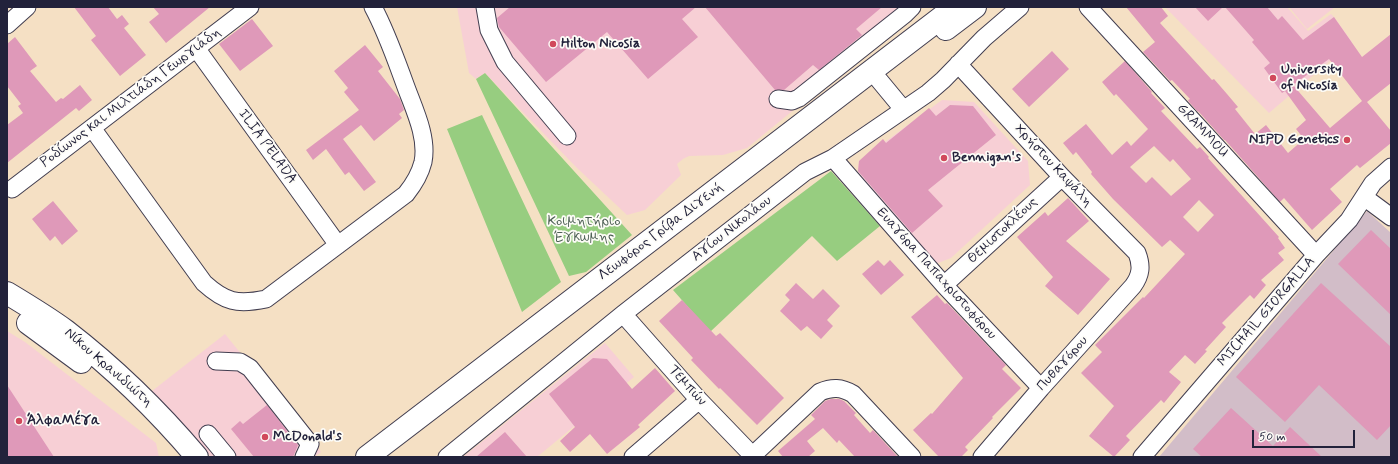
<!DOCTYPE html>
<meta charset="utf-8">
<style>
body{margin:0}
#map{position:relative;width:1398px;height:464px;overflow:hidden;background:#f5e0c4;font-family:Mynerve,sans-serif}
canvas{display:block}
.frame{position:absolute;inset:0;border:8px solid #22223b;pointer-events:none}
.scale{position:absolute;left:1252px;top:430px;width:103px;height:18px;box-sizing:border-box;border:2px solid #22223b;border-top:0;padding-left:5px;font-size:12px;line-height:14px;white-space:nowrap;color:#22223b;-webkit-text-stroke:3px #fdfcf7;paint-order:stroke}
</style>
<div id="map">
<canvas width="1398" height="464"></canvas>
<div class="frame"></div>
<div class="scale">50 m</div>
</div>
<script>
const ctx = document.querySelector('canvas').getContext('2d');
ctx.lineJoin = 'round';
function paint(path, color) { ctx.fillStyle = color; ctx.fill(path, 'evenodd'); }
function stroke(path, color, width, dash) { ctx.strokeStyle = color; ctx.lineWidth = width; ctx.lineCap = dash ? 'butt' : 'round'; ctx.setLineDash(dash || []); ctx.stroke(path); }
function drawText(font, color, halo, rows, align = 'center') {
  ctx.font = font + ' Mynerve,sans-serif'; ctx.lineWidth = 3.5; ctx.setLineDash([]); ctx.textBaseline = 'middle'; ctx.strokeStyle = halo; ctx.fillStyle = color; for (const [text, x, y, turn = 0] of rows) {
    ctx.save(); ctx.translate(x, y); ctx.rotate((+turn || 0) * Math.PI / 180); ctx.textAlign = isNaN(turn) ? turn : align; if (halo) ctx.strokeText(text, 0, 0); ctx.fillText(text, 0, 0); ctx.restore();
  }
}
paint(new Path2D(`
 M457 7H920L747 148 723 155 689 156 683 159 677 164 681 175 645 210 627 215 576 167 485 73 476 79 469 73Z
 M1165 7H1287L1308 31 1331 14 1334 17 1352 42 1269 113Z
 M1289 7H1335L1307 29Z
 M942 100 974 102 1028 161 1030 185 951 258 938 263 924 256 857 178 859 161Z
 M7 331 25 342 156 443 159 457H7Z
 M225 334 321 452 314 457H211L152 391Z
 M605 343 634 377 537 457H463Z`), '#f7cfd5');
paint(new Path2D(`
 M1367 211 1391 233V457H1159Z`), '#d2bdc8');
paint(new Path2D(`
 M485 73 632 235 586 272 569 276 476 79Z
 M482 115 561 282 522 312 447 129Z
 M831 171 880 226 837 261 812 236 710 332 673 290Z`), '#97cd80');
paint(new Path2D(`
 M74 7H108L117 19 122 15 129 24 124 28 146 55 120 76 91 40 96 36Z
 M153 7H210L166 43 149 22 159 14Z
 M510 7H696L682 19 698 37 648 79 607 32 546 82 499 27 497 18Z
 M705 7H882L856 29 862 35 819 70 813 65 784 90H775Z
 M1126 7H1161L1168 16 1160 23 1212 80 1214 79 1227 94 1238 107 1235 109 1255 134 1266 125 1288 153 1304 139 1296 129 1306 120 1285 91 1282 93 1264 68 1270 63 1252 42 1254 40 1225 7H1267L1278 20 1282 16 1303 40 1334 17 1362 57 1391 34V83L1367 102 1391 131V143L1360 168 1357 165 1330 189 1342 202 1312 230 1284 198 1280 202 1225 140H1224L1198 111V112L1189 102 1188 100 1190 99 1172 80 1170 81 1143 52 1155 42ZM1329 59 1362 101 1330 128 1293 85Z
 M1195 7H1223L1208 21Z
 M252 19 273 46 240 71 219 44Z
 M15 37 37 66 30 71 56 102 61 98 63 99 80 85 92 100 79 111 76 108 7 163V125L23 113 18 106 21 104 7 86V44Z
 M365 45 383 67 378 71 400 99 404 110 399 114 402 118 374 141 361 125 343 139 376 182 364 191 349 172 345 175 326 149 313 160 306 150 359 110 344 92 348 88 334 71Z
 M1052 51 1069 69 1029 107 1012 89Z
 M1125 61 1152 92 1151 93 1165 108 1161 111 1197 149 1200 147 1209 157 1208 158 1279 237 1278 238 1285 248 1278 253 1284 260 1261 280 1266 285 1254 299 1250 295 1222 323 1226 327 1205 350 1207 351 1195 364 1185 355 1169 372 1181 382 1164 403 1161 400 1126 436 1130 440 1114 457 1089 436 1114 406 1081 373 1102 352 1095 345 1143 297 1144 298 1185 254 1170 240 1162 247 1113 199 1091 174 1092 172 1076 152 1073 155 1063 143 1086 124 1112 155 1127 141 1131 146 1148 129 1116 94 1114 96 1102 82ZM1154 146 1170 162 1173 159 1191 179 1171 196 1152 177 1146 183 1130 167ZM1199 200 1214 215 1198 232 1183 217Z
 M950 105 973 106 996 135 928 190 943 206 912 233 858 171 859 161 883 139 886 143 929 108 936 116Z
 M1068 198 1089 221 1066 241 1110 279 1078 315 1045 286 1053 277 1017 237 1045 212 1048 216Z
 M53 201 78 231 62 245 55 236 50 241 32 219Z
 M1371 230 1391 249V315L1338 264Z
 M878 260 884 266 890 260 904 275 881 295 862 274Z
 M796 283 813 299 823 289 840 306 827 320 833 326 821 339 807 326 801 331 780 311 790 300 785 295Z
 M1321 283 1391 347V425L1377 440 1319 385 1285 422 1236 377Z
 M937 295 945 304 947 303 1006 365 1002 369 1021 388 992 417 993 418 965 447 968 450 961 457H939L913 430 931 413 932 414 963 378 911 317Z
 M682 300 716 336 720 333 784 398 757 425 720 388 719 389 691 360 693 358 659 321Z
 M593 358 607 359 632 389 655 368 675 391 638 425 640 427 607 454 590 434 570 452 560 441 575 427 549 394Z
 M7 385 54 457H7Z
 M831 399H839L844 401 856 413 854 415 870 433 873 430 898 457H855L839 440 837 443 823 428 807 441 815 451 808 457H783L778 451 815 419 811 415 825 401Z
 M267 405 298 445 293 457H254L231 429 240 421 243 424Z
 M1231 408 1273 446 1290 427 1322 457H1202L1193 449Z
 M505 432 527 457H476Z`), '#df99b9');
const minor = new Path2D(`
 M485 7 489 30 505 62 567 136
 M1088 7 1316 255
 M7 25 27 7
 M196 48 338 245
 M958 64 1062 177 1137 253C1142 266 1141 275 1133 286L1041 388 982 457
 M879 80 903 109
 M778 99 792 101 799 98 905 14 912 7
 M92 128 204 283C225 302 237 305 266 299L406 194C414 184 420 174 423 162 428 137 414 109 406 87 396 60 387 33 373 7
 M833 158 944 285 1041 388
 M12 189 250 7
 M1364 197 1391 217
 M944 285 1062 177
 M623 314 699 400 754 457
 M216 361 240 362 250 368 310 444 304 457
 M208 434 227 457
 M752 456 820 392C832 387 841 387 853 394L912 457
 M447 457 623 314 805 172 833 158 928 93 943 80 984 38 1020 7
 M633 457 699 400
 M1142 457 1316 255 1349 220 1373 183 1391 167`);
const major = new Path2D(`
 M946 29 975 7
 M7 293C27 305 47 317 66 331 114 368 158 411 197 457
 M28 323 81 362
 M367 457 955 7`);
stroke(minor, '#423e50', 19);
stroke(major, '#423e50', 24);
stroke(minor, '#fff', 17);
stroke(major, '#fff', 22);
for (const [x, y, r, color] of [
 [553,44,4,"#d1495b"],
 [1273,78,4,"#d1495b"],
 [1347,140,4,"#d1495b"],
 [944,158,4,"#d1495b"],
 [19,421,4,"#d1495b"],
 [265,437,4,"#d1495b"]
]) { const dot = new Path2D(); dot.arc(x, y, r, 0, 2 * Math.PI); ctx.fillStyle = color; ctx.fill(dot); stroke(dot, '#fdfcf7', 1.5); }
drawText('bold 14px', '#22223b', '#fdfcf7', [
 ["Hilton Nicosia",561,44],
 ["University",1281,70],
 ["of Nicosia",1281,86],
 ["NIPD Genetics",1339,140,"right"],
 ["Bennigan's",952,158],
 ["ΆλφαΜέγα",27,421],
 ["McDonald's",273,437]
], 'left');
drawText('14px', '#22223b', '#fdfcf7', [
 ["Ροδίωνος και Μιλτιάδη Γεωργιάδη",131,98,-37],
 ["GRAMMOU",1202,131,47],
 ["ILIA PELADA",267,147,54],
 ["Χρήστου Καψάλη",1053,166,47],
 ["Αγίου Νικολάου",732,229,-38],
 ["Θεμιστοκλέους",1003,231,-43],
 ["Λεωφόρος Γρίβα Διγενή",661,232,-37],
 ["Ευαγόρα Παπαχριστοφόρου",936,274,48],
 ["MICHAIL GIORGALLA",1267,312,-49],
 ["Πυθαγόρου",1063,364,-48],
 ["Νίκου Κρανιδιώτη",108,368,41],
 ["Τεμπών",687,386,48]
]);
drawText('14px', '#4b5e53', '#fdfcf7', [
 ["Κοιμητήριο",584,222],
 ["Έγκωμης",584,238]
]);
</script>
